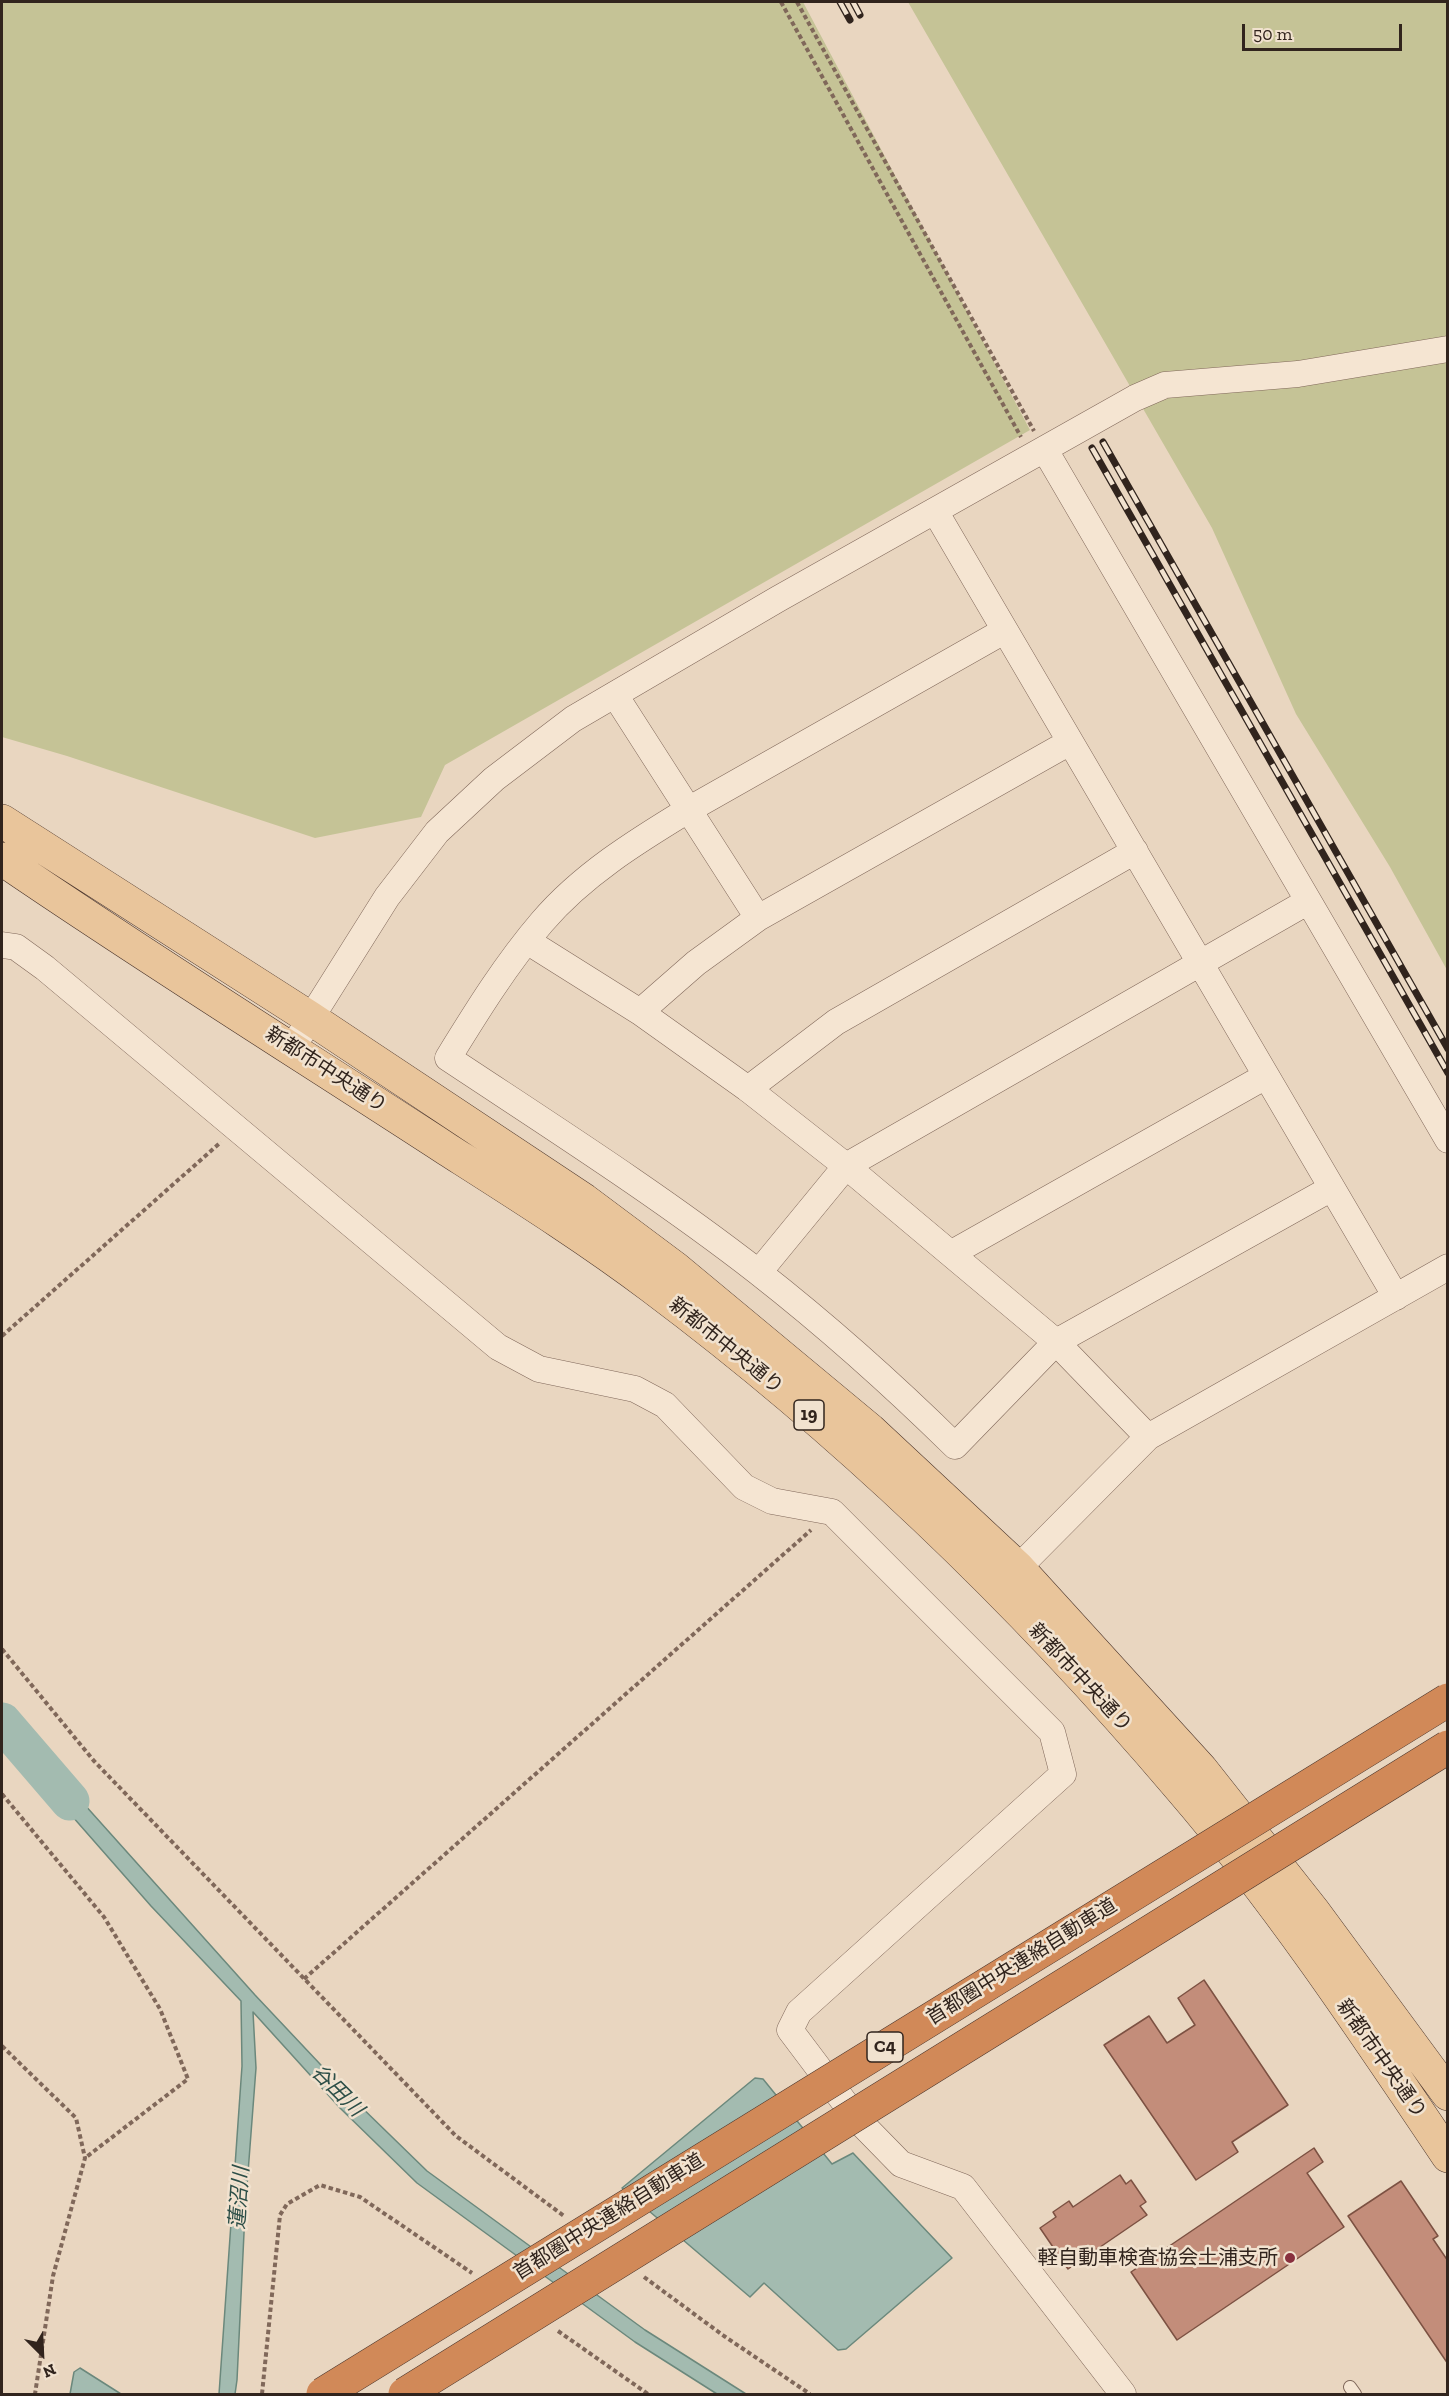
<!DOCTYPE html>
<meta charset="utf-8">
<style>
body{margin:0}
#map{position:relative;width:1449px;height:2396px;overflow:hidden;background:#e9d6c0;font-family:"Zilla Slab",serif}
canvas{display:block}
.frame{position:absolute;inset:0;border:3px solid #31241d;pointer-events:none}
.north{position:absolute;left:12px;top:2324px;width:60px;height:60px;-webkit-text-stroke:4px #f1e2cf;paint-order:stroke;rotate:156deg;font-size:16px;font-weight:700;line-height:24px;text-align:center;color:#31241d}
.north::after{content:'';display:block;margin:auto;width:21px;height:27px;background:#31241d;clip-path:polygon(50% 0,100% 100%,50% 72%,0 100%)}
.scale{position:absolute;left:1242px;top:24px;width:160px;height:27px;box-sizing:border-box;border:3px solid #31241d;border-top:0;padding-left:8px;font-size:18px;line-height:21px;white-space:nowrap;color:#31241d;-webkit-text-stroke:4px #f1e2cf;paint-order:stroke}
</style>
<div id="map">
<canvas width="1449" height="2396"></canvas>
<div class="frame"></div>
<div class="north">N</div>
<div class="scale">50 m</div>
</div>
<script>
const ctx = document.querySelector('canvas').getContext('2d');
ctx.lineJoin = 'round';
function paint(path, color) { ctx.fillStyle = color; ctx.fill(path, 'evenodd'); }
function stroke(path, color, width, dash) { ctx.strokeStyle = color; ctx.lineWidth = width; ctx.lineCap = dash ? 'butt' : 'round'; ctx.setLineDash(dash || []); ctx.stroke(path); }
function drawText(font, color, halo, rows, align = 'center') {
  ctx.font = font + ' "Zilla Slab","Noto Sans JP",serif'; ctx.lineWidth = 5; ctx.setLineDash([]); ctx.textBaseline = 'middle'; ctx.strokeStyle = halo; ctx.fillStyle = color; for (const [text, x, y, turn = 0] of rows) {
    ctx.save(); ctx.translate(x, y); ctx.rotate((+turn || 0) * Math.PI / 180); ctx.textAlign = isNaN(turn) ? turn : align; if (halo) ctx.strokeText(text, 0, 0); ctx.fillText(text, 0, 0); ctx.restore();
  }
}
paint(new Path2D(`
 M2 2H803L1030 430 445 765 421 817 315 838 67 756 2 737Z
 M908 2H1447V970L1390 867 1296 714 1212 528Z`), '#c5c396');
const water = new Path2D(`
 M41 1756 255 1995 352 2098 427 2171 645 2330 746 2394H717L635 2342 417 2183 340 2108 253 2012 256 2068 245 2212 237 2380 235 2394H219L242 2066 241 2001 151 1906 29 1767Z
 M755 2078 763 2079 832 2164 853 2153 952 2258 846 2349 838 2350 764 2283 750 2297 622 2188Z
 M80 2368 121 2394H70L74 2372Z`);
paint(water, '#a3bbb0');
stroke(water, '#6b887c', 1.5);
stroke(new Path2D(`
 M2 1722 70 1801`), '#a3bbb0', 39);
const building = new Path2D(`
 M1204 1980 1288 2105 1232 2142 1238 2152 1196 2180 1104 2045 1149 2016 1167 2043 1195 2025 1178 1998Z
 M1314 2148 1323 2162 1307 2173 1344 2227 1177 2340 1131 2272Z
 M1120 2175 1126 2184 1131 2180 1146 2202 1140 2206 1147 2215 1068 2269 1040 2228 1056 2217 1053 2212 1069 2201 1073 2207Z
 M1401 2181 1438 2236 1433 2239 1448 2261V2364L1348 2216Z`);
paint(building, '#c38d7a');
stroke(building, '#7c5142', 1.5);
const service = new Path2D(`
 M1350 2387 1355 2394`);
const minor = new Path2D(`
 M1045 450 1448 1140
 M935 511 1396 1297
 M1004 631 688 810C637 841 582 875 542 922 506 964 477 1011 448 1058 552 1127 659 1195 758 1272 827 1326 893 1385 955 1446L1056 1342 1332 1188
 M615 695 758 918
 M527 941 640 1012 748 1089 846 1166 1056 1342 1148 1437
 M2 945 16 947 45 968 498 1347 539 1369 635 1389 665 1405 744 1487 772 1501 832 1512 1052 1732 1063 1774 799 2012 790 2030 857 2119 901 2164 963 2187 1123 2394
 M640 1012 696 963 758 918 1070 742
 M292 1048 387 897 437 832 494 779 573 719 778 599 1135 398 1165 385 1298 374 1448 349
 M748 1089 836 1022 1135 851
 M952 1253 1266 1076
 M759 1272 846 1166 1307 902
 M1018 1568 1148 1437 1448 1267`);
const primary = new Path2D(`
 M2 821 310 1018 584 1200 675 1268 870 1430 1018 1568 1201 1769 1314 1912 1448 2094
 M2 859C148 959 299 1053 448 1150 517 1194 587 1238 652 1287 847 1433 1024 1604 1181 1789 1279 1903 1364 2031 1448 2156`);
stroke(service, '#80685a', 14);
stroke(minor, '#80685a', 27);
stroke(primary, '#4e382e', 34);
stroke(new Path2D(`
 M781 2 1021 437
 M797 2 1034 431
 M2 1336 221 1142
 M2 1649 94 1761 456 2136 564 2216
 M2 1794 104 1917 160 2009 188 2079 85 2158
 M304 1979 811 1530
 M2 2046 76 2118 85 2158 53 2276 35 2394
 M644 2277 724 2336 810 2394
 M558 2331 648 2394
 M262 2394 280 2215 287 2204 320 2185 360 2197 472 2273`), '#80685a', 4, [4.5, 3]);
stroke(service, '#f5e5d2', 12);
stroke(minor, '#f5e5d2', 26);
stroke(primary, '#e9c59b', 33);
const rail = new Path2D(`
 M840 2 850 20
 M853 2 860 15
 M1103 442 1448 1049
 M1092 448 1448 1073`);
stroke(rail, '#31241d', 7);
stroke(rail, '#f1e2cf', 4.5, [14]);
const motorwayBridge = new Path2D(`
 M323 2394 1448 1700
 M405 2394 1448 1747`);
stroke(motorwayBridge, '#4e382e', 34, []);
stroke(motorwayBridge, '#d18958', 33);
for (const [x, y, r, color] of [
 [1290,2258,6,"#89303e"]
]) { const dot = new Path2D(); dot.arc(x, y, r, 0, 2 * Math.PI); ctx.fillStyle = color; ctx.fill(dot); stroke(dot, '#f1e2cf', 2); }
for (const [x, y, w] of [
 [809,1415,30],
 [885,2047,36]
]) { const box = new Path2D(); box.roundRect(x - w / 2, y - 15, w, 30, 4.5); ctx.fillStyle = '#f1e2cf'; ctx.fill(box); stroke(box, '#31241d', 1.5); }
drawText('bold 18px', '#31241d', null, [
 ["19",809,1415],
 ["C4",885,2047]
]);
drawText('20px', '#31241d', '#f1e2cf', [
 ["新都市中央通り",326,1070,33],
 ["新都市中央通り",726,1346,39],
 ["新都市中央通り",1080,1678,47],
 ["首都圏中央連絡自動車道",1022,1962,-32],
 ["新都市中央通り",1381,2059,55],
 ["首都圏中央連絡自動車道",609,2217,-32]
]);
drawText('20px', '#31241d', '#f1e2cf', [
 ["軽自動車検査協会土浦支所",1278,2258]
], 'right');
drawText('italic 21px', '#2d4f48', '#f1e2cf', [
 ["谷田川",337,2091,45],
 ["蓮沼川",240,2198,-86]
]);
</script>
